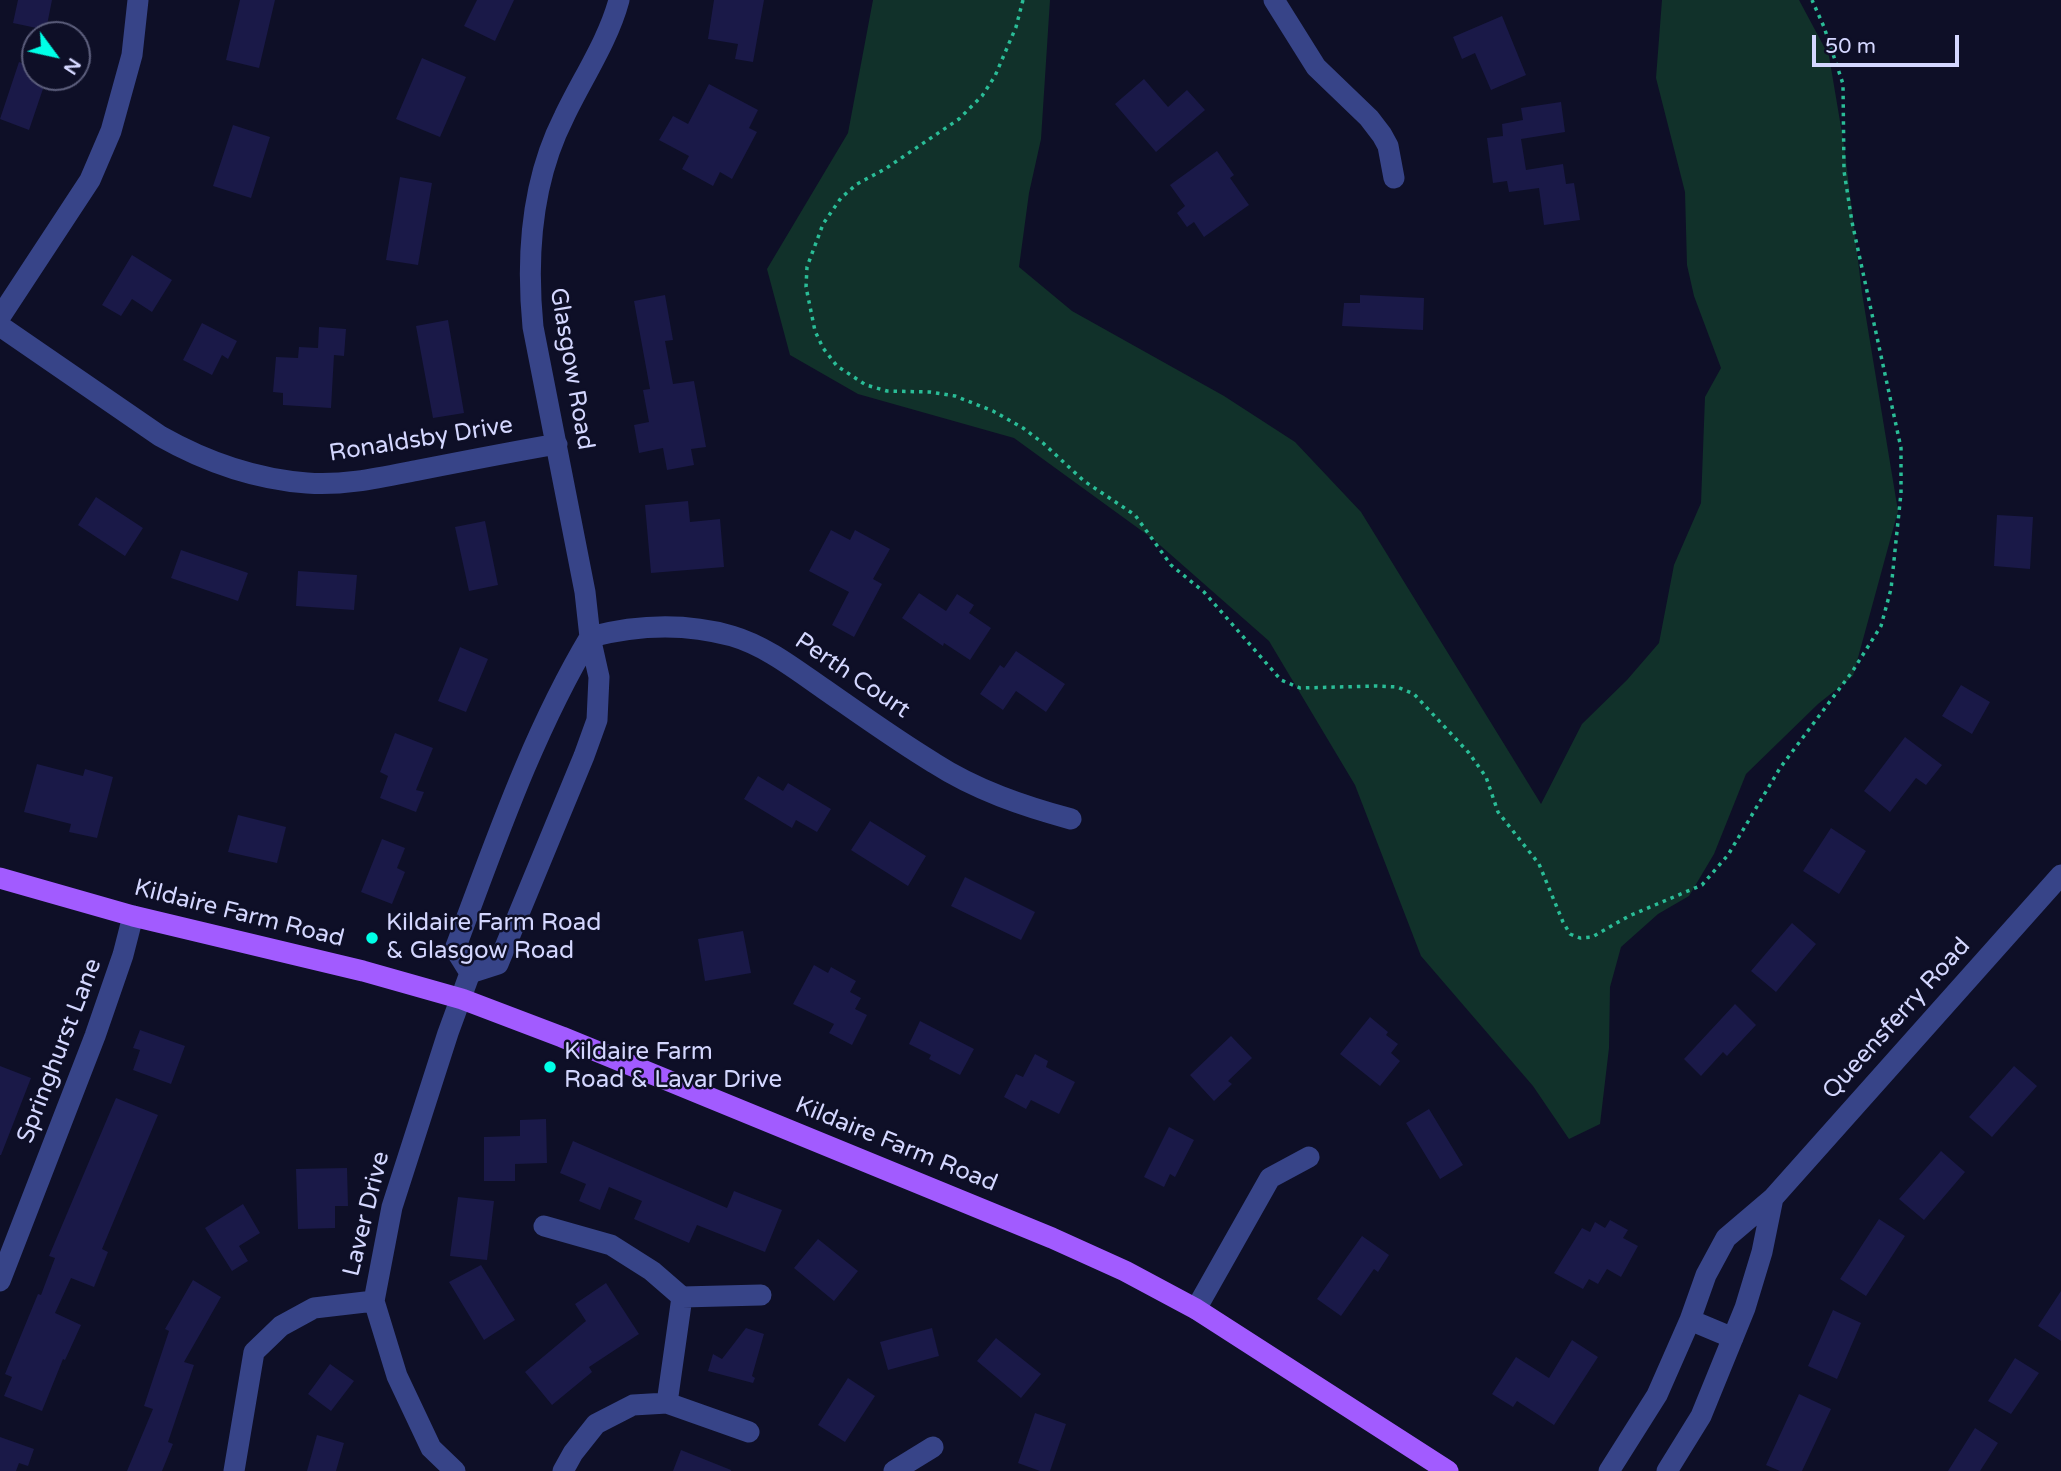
<!DOCTYPE html>
<style>
body{margin:0}
#map{position:relative;width:2061px;height:1471px;overflow:hidden;background:#0e0f27;font-family:"Varela Round",sans-serif}
canvas{display:block}
.north{position:absolute;left:21px;top:21px;width:70px;height:70px;box-sizing:border-box;background:#0e0f27;border:2px solid #5d5f7d;border-radius:50%;rotate:123deg;font-size:19px;font-weight:700;line-height:28px;text-align:center;color:#d4d7ff}
.north::after{content:'';display:block;margin:auto;width:24px;height:32px;background:#00ffe7;clip-path:polygon(50% 0,100% 100%,50% 72%,0 100%)}
.scale{position:absolute;left:1812px;top:35px;width:147px;height:32px;box-sizing:border-box;border:4px solid #d4d7ff;border-top:0;padding-left:9px;font-size:21px;line-height:24px;white-space:nowrap;color:#d4d7ff;-webkit-text-stroke:5px #0e0f27;paint-order:stroke}
</style>
<div id="map">
<canvas width="2061" height="1471"></canvas>
<div class="north">N</div>
<div class="scale">50 m</div>
</div>
<script>
const ctx = document.querySelector('canvas').getContext('2d');
ctx.lineJoin = 'round';
function paint(path, color) { ctx.fillStyle = color; ctx.fill(path, 'evenodd'); }
function stroke(path, color, width, dash) { ctx.strokeStyle = color; ctx.lineWidth = width; ctx.lineCap = dash ? 'butt' : 'round'; ctx.setLineDash(dash || []); ctx.stroke(path); }
function drawText(font, color, halo, rows, align = 'center') {
  ctx.font = font + ' "Varela Round",sans-serif'; ctx.lineWidth = 5; ctx.setLineDash([]); ctx.textBaseline = 'middle'; ctx.strokeStyle = halo; ctx.fillStyle = color; for (const [text, x, y, turn = 0] of rows) {
    ctx.save(); ctx.translate(x, y); ctx.rotate((+turn || 0) * Math.PI / 180); ctx.textAlign = isNaN(turn) ? turn : align; if (halo) ctx.strokeText(text, 0, 0); ctx.fillText(text, 0, 0); ctx.restore();
  }
}
paint(new Path2D(`
 M873 0H1050L1041 139 1029 193 1019 267 1072 311 1224 396 1295 442 1361 512 1541 804 1582 724 1627 680 1659 643 1674 565 1701 503 1705 397 1721 368 1694 296 1687 265 1685 192 1656 78 1662 0H1799L1829 56 1844 145 1862 293 1898 511 1853 676 1818 704 1746 774 1714 854 1689 896 1658 914 1621 947 1610 987 1609 1048 1600 1124 1569 1139 1533 1086 1421 956 1355 785 1269 641 1153 539 1014 438 858 394 790 355 767 269 848 133Z`), '#11312a');
paint(new Path2D(`
 M18 0H52L46 30 13 23Z
 M240 0H275L259 68 226 60Z
 M477 0H514L495 41 464 26Z
 M714 0H764L753 62 735 59 738 44 708 39Z
 M1502 16 1526 75 1491 90 1475 53 1462 59 1453 37Z
 M422 58 466 77 440 137 396 119Z
 M19 62 35 68V77H47L29 130 0 119Z
 M1144 79 1168 107 1187 90 1205 110 1156 152 1115 104Z
 M709 84 758 110 749 128 757 132 732 179 720 172 713 186 682 169 689 156 659 140 673 116 688 124Z
 M1561 102 1565 132 1521 139 1526 170 1563 164 1566 184 1574 183 1580 220 1544 225 1539 188 1509 192 1507 181 1493 183 1487 138 1503 136 1502 124 1523 120 1521 108Z
 M233 125 270 137 251 198 213 186Z
 M1217 151 1234 175 1230 178 1249 205 1204 237 1194 222 1187 227 1177 213 1185 206 1170 185Z
 M400 177 432 183 418 265 386 260Z
 M132 255 172 280 152 312 132 299 121 316 102 305Z
 M665 295 673 340 665 341 673 384 694 381 706 447 691 449 694 465 667 470 663 448 639 453 634 425 649 422 643 390 650 389 634 301Z
 M1360 295 1424 298 1423 330 1342 326 1344 303H1360Z
 M448 320 464 413 433 418 416 326Z
 M202 323 237 341 228 359 222 355 212 375 183 360Z
 M319 327 346 329 344 356 334 355 331 408 283 405V393L273 392 276 357 298 358 299 347 318 348Z
 M96 497 143 528 125 556 78 525Z
 M688 501 690 522 720 519 724 567 651 573 645 505Z
 M1997 515 2033 517 2030 569 1994 566Z
 M485 521 498 585 469 591 455 527Z
 M831 530 850 540 855 530 890 549 873 579 882 584 854 637 832 625 849 592 809 571Z
 M181 550 248 573 238 601 171 578Z
 M298 571 357 575 354 610 296 606Z
 M919 593 946 611 957 594 974 605 969 613 991 628 970 660 944 643 943 646 902 618Z
 M460 647 488 659 466 712 438 701Z
 M1016 651 1065 684 1046 712 1016 691 1003 710 980 694 1000 665 1004 668Z
 M1961 685 1990 702 1972 734 1942 716Z
 M395 733 433 748 416 790 424 792 416 812 380 798 388 776 380 772Z
 M1905 737 1942 765 1926 785 1916 778 1890 812 1864 791Z
 M37 764 83 776 85 769 113 777 97 838 69 832 71 824 24 812Z
 M758 776 783 791 788 783 831 809 817 832 796 820 792 828 744 799Z
 M238 815 286 827 277 863 228 852Z
 M870 821 926 856 908 886 851 850Z
 M1831 828 1866 851 1839 894 1803 871Z
 M382 839 405 848 397 868 405 872 392 904 361 892Z
 M965 877 1035 912 1021 940 951 906Z
 M1792 923 1816 944 1776 992 1751 971Z
 M743 931 751 973 705 981 698 939Z
 M814 965 828 973 831 967 856 981 850 992 861 998 855 1009 867 1015 852 1045 829 1033 834 1024 793 1004Z
 M1735 1004 1756 1025 1727 1056 1723 1052 1701 1076 1684 1059Z
 M1370 1017 1388 1032 1386 1035 1398 1044 1391 1053 1400 1061 1380 1086 1340 1054Z
 M920 1021 974 1049 960 1075 929 1059 931 1055 909 1044Z
 M140 1030 185 1046 171 1084 133 1070 140 1050 133 1048Z
 M1231 1036 1252 1058 1228 1081 1232 1084 1214 1101 1190 1075Z
 M1035 1054 1048 1061 1046 1067 1075 1082 1059 1114 1031 1100 1026 1109 1004 1097 1016 1074 1023 1077Z
 M0 1066 31 1078 1 1155H0Z
 M2014 1066 2037 1086 1992 1137 1969 1117Z
 M116 1098 158 1115 102 1249 108 1252 94 1287 71 1278 55 1313 81 1325 65 1360 63 1359 42 1411 4 1396 12 1377 5 1374 38 1294 41 1295 55 1258 49 1256Z
 M1429 1109 1463 1165 1440 1179 1406 1123Z
 M546 1119 547 1163 515 1164V1181H484V1137L520 1136V1120Z
 M1169 1127 1194 1140 1175 1177 1170 1174 1164 1187 1144 1177Z
 M573 1141 727 1208 734 1191 782 1210 765 1252 697 1225 689 1243 634 1219 642 1201 609 1187 600 1210 579 1201 586 1184 560 1173Z
 M1941 1151 1965 1172 1924 1220 1899 1199Z
 M347 1168 348 1206H335V1228L298 1229 296 1169Z
 M458 1197 494 1201 487 1260 450 1256Z
 M243 1204 260 1233 239 1246 248 1261 232 1271 205 1228Z
 M1879 1219 1905 1236 1866 1296 1840 1279Z
 M1610 1220 1628 1230 1623 1238 1638 1246 1621 1277 1607 1269 1598 1284 1589 1279 1583 1289 1554 1273 1582 1228 1590 1232 1595 1222 1605 1228Z
 M1362 1236 1389 1255 1378 1272 1374 1269 1341 1316 1317 1299Z
 M818 1239 858 1271 834 1301 794 1268Z
 M481 1265 515 1320 484 1340 449 1282Z
 M193 1280 221 1297 184 1362 194 1365 168 1442 173 1444 162 1471H127L153 1409 144 1406 169 1331 165 1329Z
 M606 1283 639 1334 589 1367 592 1372 552 1405 525 1372 586 1321 575 1304Z
 M2061 1291V1341L2038 1326Z
 M1833 1310 1861 1323 1837 1379 1808 1366Z
 M746 1328 764 1334 752 1376 755 1378 753 1383 708 1371 713 1354 722 1359Z
 M932 1328 939 1356 888 1370 880 1342Z
 M996 1338 1041 1374 1021 1398 977 1361Z
 M1572 1340 1598 1357 1554 1425 1517 1401 1513 1407 1492 1394 1516 1357 1549 1378Z
 M2015 1358 2039 1373 2011 1414 1988 1401Z
 M330 1364 354 1381 331 1411 308 1394Z
 M848 1378 875 1396 845 1442 818 1425Z
 M1799 1394 1831 1409 1802 1471H1780L1766 1465Z
 M1035 1413 1066 1424 1050 1471H1040L1018 1463Z
 M1975 1428 1998 1443 1980 1471H1948Z
 M317 1435 344 1443 336 1471H307Z
 M0 1437 34 1449 28 1466 19 1463 16 1471H0Z
 M681 1450 731 1470V1471H673Z`), '#1a1948');
stroke(new Path2D(`
 M1023 0 1016 27 995 76 982 96 959 119 885 169 857 184 841 198 823 224 807 267 806 287 815 331 823 348 837 366 866 385 887 391 930 392 955 396 993 411 1023 428 1043 443 1084 481 1135 515 1171 565 1204 592 1281 680 1300 688 1377 686 1397 687 1414 694 1469 753 1486 777 1498 812 1539 864 1563 922 1570 934 1580 938 1592 937 1629 916 1702 885 1728 855 1780 768 1852 672 1881 626 1891 589 1901 493V448L1852 222 1844 171 1843 84 1824 27 1812 0`), '#2abd97', 3.5, [3.5, 5]);
stroke(new Path2D(`
 M1274 0 1316 67 1369 118 1382 135 1388 146 1394 178
 M0 317 90 180 111 131 132 55 138 0
 M0 326 160 436C206 462 254 479 307 483 345 486 383 477 419 470 465 461 511 452 557 444
 M590 637C636 625 686 623 732 636 766 646 795 669 824 689 860 714 896 740 934 763 976 790 1023 806 1071 819
 M470 973 498 964 584 756 597 720 599 677 590 637 585 592 533 327C526 255 531 182 564 117 582 79 608 41 619 0
 M544 1226 611 1245 652 1271 682 1297 667 1403
 M0 1281 95 1036 123 955 133 916
 M682 1297 761 1295
 M1196 1309 1270 1178 1309 1157
 M1690 1320 1733 1338
 M234 1471 254 1352 281 1326 314 1308 374 1301
 M455 1471 431 1448 397 1376 374 1301 392 1207 448 1033 470 973 455 949C495 843 532 734 590 637
 M563 1471 573 1453 596 1424 633 1405 667 1403 749 1432
 M894 1471 933 1447
 M1609 1471 1657 1395 1690 1320 1706 1275 1726 1238 1773 1198 2061 875
 M1667 1471 1701 1416 1745 1308 1762 1252 1773 1198`), '#374488', 21);
stroke(new Path2D(`
 M0 878 133 916 363 971 462 999 562 1037 1052 1238 1125 1271 1196 1309 1448 1471`), '#a25bff', 21);
for (const [x, y, r, color] of [
 [372,938,7,"#00ffe7"],
 [550,1067,7,"#00ffe7"]
]) { const dot = new Path2D(); dot.arc(x, y, r, 0, 2 * Math.PI); ctx.fillStyle = color; ctx.fill(dot); stroke(dot, '#0e0f27', 2.5); }
drawText('24px', '#d4d7ff', '#0e0f27', [
 ["Glasgow Road",571,369,80],
 ["Ronaldsby Drive",421,440,-9],
 ["Perth Court",852,676,34],
 ["Kildaire Farm Road",239,914,14],
 ["Queensferry Road",1897,1019,-48],
 ["Springhurst Lane",60,1051,-69],
 ["Kildaire Farm Road",896,1145,22],
 ["Laver Drive",367,1214,-76]
]);
drawText('24px', '#d4d7ff', '#0e0f27', [
 ["Kildaire Farm Road",386,924],
 ["& Glasgow Road",386,952],
 ["Kildaire Farm",564,1053],
 ["Road & Lavar Drive",564,1081]
], 'left');
</script>
